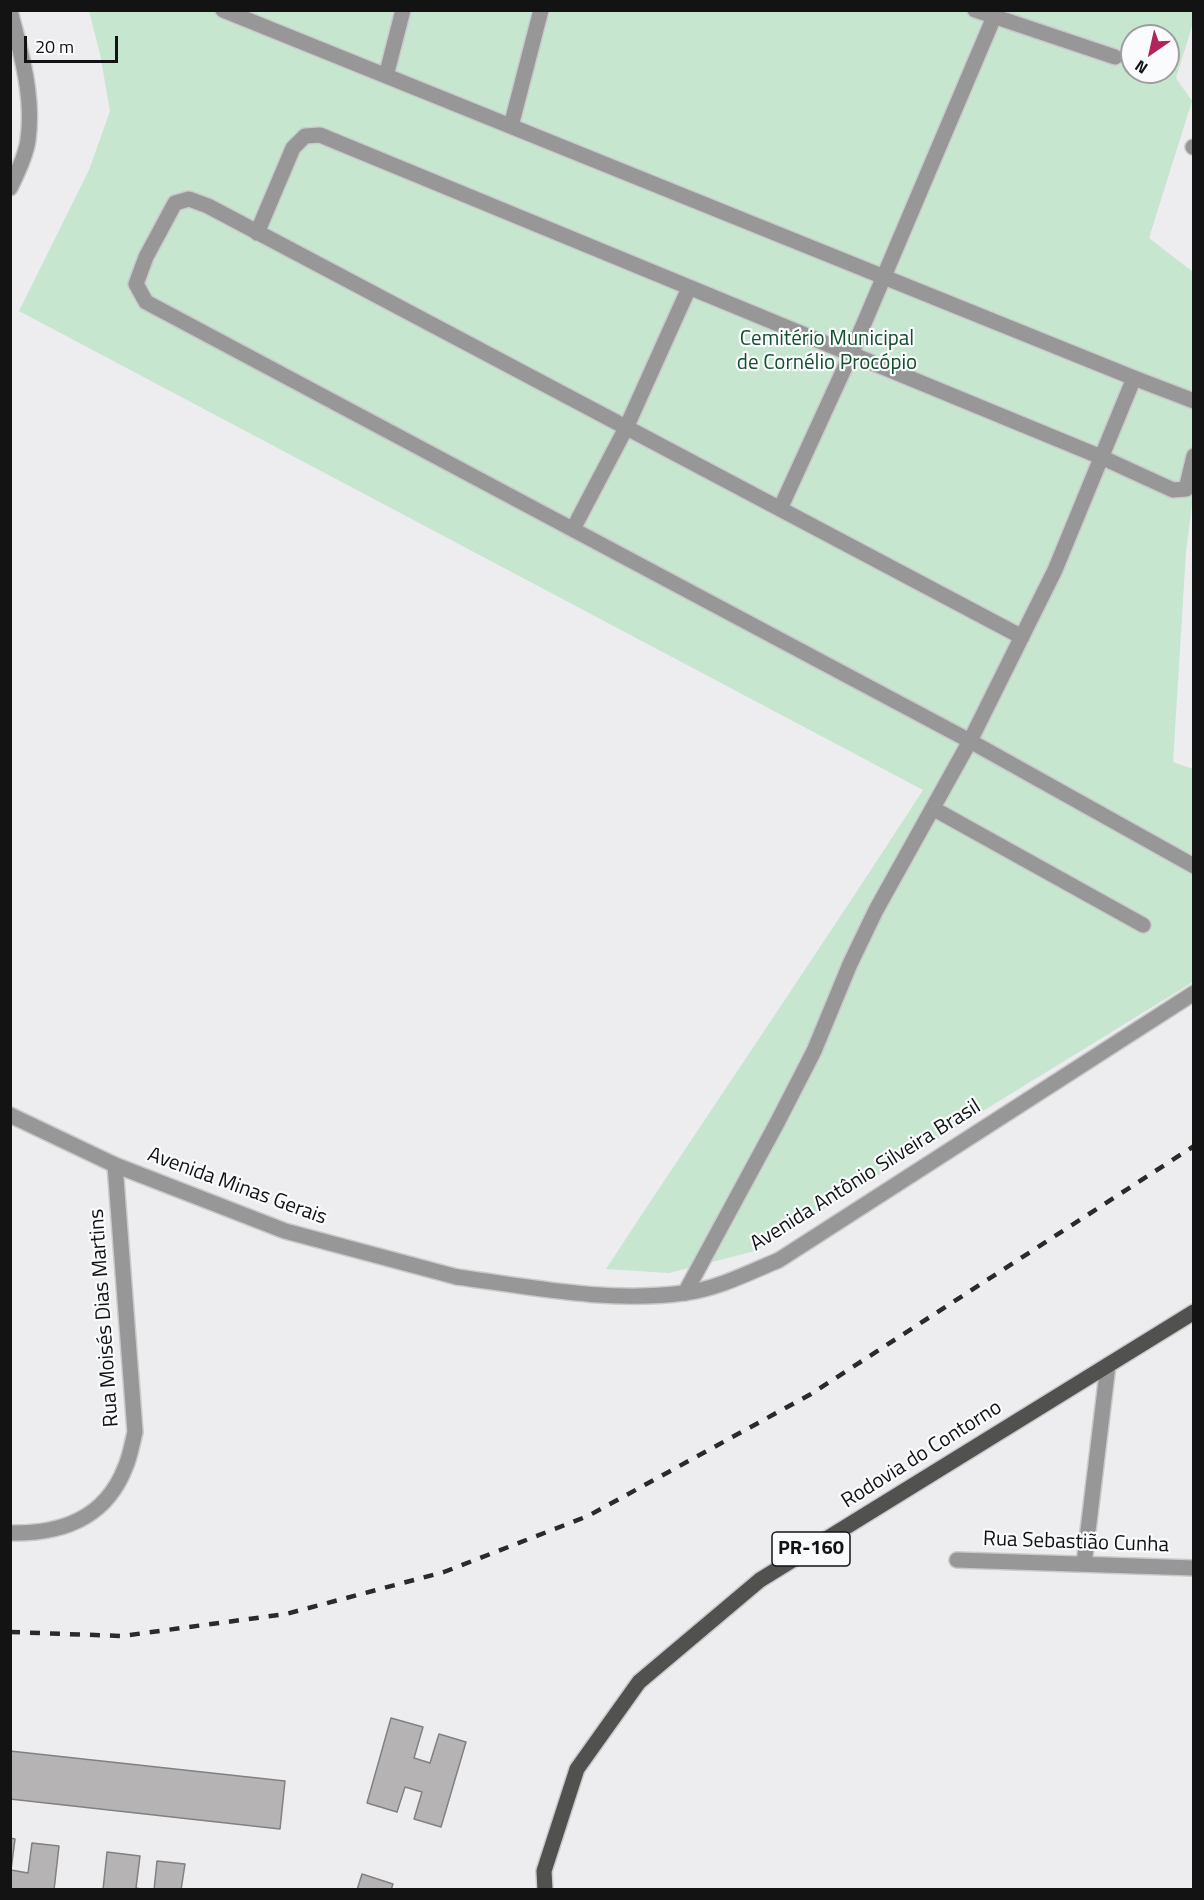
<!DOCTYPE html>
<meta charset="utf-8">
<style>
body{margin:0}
#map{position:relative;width:1204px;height:1900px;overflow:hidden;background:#ededef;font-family:"Titillium Web",sans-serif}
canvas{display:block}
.frame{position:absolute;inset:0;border:12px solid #131314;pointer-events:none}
.north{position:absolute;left:1120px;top:24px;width:60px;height:60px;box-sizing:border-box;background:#fafbfd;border:2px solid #9e9ea0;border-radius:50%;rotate:214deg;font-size:16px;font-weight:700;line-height:24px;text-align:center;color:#131314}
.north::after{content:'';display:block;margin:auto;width:21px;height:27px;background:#b2255b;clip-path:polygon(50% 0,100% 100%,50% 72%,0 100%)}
.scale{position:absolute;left:24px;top:36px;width:94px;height:27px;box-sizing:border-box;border:3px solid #131314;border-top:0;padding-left:8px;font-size:18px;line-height:21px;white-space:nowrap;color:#131314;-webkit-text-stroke:4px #fafbfd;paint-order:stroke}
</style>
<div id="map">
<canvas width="1204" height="1900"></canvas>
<div class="frame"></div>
<div class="north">N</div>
<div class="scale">20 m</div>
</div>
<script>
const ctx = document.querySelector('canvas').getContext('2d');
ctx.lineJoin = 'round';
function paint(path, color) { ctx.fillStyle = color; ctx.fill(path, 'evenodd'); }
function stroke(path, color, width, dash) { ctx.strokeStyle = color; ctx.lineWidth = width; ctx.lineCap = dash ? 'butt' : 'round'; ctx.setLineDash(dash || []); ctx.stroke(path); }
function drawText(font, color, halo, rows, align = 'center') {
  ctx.font = font + ' "Titillium Web",sans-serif'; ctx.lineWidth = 4.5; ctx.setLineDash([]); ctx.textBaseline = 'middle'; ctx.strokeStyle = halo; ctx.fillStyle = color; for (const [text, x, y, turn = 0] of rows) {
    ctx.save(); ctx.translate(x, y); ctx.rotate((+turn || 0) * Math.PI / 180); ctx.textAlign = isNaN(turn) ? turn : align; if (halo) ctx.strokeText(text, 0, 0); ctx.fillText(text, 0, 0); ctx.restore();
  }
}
paint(new Path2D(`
 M89 11H1193V23L1176 78 1192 101 1149 238 1193 272 1194 488 1186 552 1173 762 1193 769V982L755 1251 669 1273 606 1269C711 1109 819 951 923 790L19 311 89 170 110 111 100 54ZM1132 36H1168V72H1132Z`), '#c6e6cf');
const building = new Path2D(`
 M391 1718 423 1727 414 1758 430 1763 439 1734 466 1742 441 1827 414 1819 422 1792 405 1787 397 1812 367 1803Z
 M10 1751 285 1781 280 1829 10 1799Z
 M10 1838 15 1839 11 1870 28 1873 32 1843 59 1846 54 1890H10Z
 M107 1852 140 1856 136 1888 145 1890H103Z
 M157 1861 185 1864 181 1890H154Z
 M362 1874 393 1884 391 1890H357Z`);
paint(building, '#b5b3b3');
stroke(building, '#828080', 1.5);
const service = new Path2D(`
 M223 10 1134 378 1055 570 970 741 876 910 850 964 814 1051 777 1123 685 1293
 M975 10 1115 57
 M386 76 403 10
 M511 126 541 10
 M257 233 293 148 305 136 320 135 1101 457 1173 490 1186 489 1194 456
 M1134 378 1194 401
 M780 509 851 354 994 17
 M573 529 626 428 689 288
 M1022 637 208 206 189 199 175 203 146 257 136 284 146 302 970 741 1194 866
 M934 809 1143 925`);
const minor = new Path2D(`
 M10 11C21 53 34 96 28 140 26 155 17 174 10 188
 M1193 147H1194
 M457 1277C532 1287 608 1303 684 1293 717 1289 748 1273 779 1260L1194 993
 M10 1533C61 1534 105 1519 125 1468 130 1457 132 1444 135 1432L115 1165
 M957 1560 1194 1568
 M1084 1564 1108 1365`);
const tertiary = new Path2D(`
 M10 1115 115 1165 285 1231 457 1277`);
const primary = new Path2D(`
 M545 1890 544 1871 577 1769 639 1682 760 1580 1194 1312`);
stroke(service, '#cacacc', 18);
stroke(minor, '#cacacc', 18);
stroke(tertiary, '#cacacc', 18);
stroke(primary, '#cacacc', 18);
stroke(service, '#979797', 15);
stroke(minor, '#979797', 15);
stroke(tertiary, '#979797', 15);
stroke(primary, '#515250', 15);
stroke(new Path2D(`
 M10 1632 122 1636 286 1614 444 1572 588 1516 811 1394 1194 1146`), '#2a2a2b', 4.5, [10, 10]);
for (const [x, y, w] of [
 [811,1549,78]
]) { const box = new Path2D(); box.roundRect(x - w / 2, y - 17, w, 34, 4.5); ctx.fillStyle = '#fafbfd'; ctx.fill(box); stroke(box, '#131314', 1.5); }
drawText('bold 20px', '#131314', null, [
 ["PR-160",811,1549]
]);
drawText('21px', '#134f2d', '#fafbfd', [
 ["Cemitério Municipal",827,340],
 ["de Cornélio Procópio",827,364]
]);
drawText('21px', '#131314', '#fafbfd', [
 ["Avenida Antônio Silveira Brasil",866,1176,-32],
 ["Avenida Minas Gerais",237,1187,20],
 ["Rua Moisés Dias Martins",105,1318,-94],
 ["Rodovia do Contorno",922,1455,-32],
 ["Rua Sebastião Cunha",1076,1543,2]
]);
</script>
